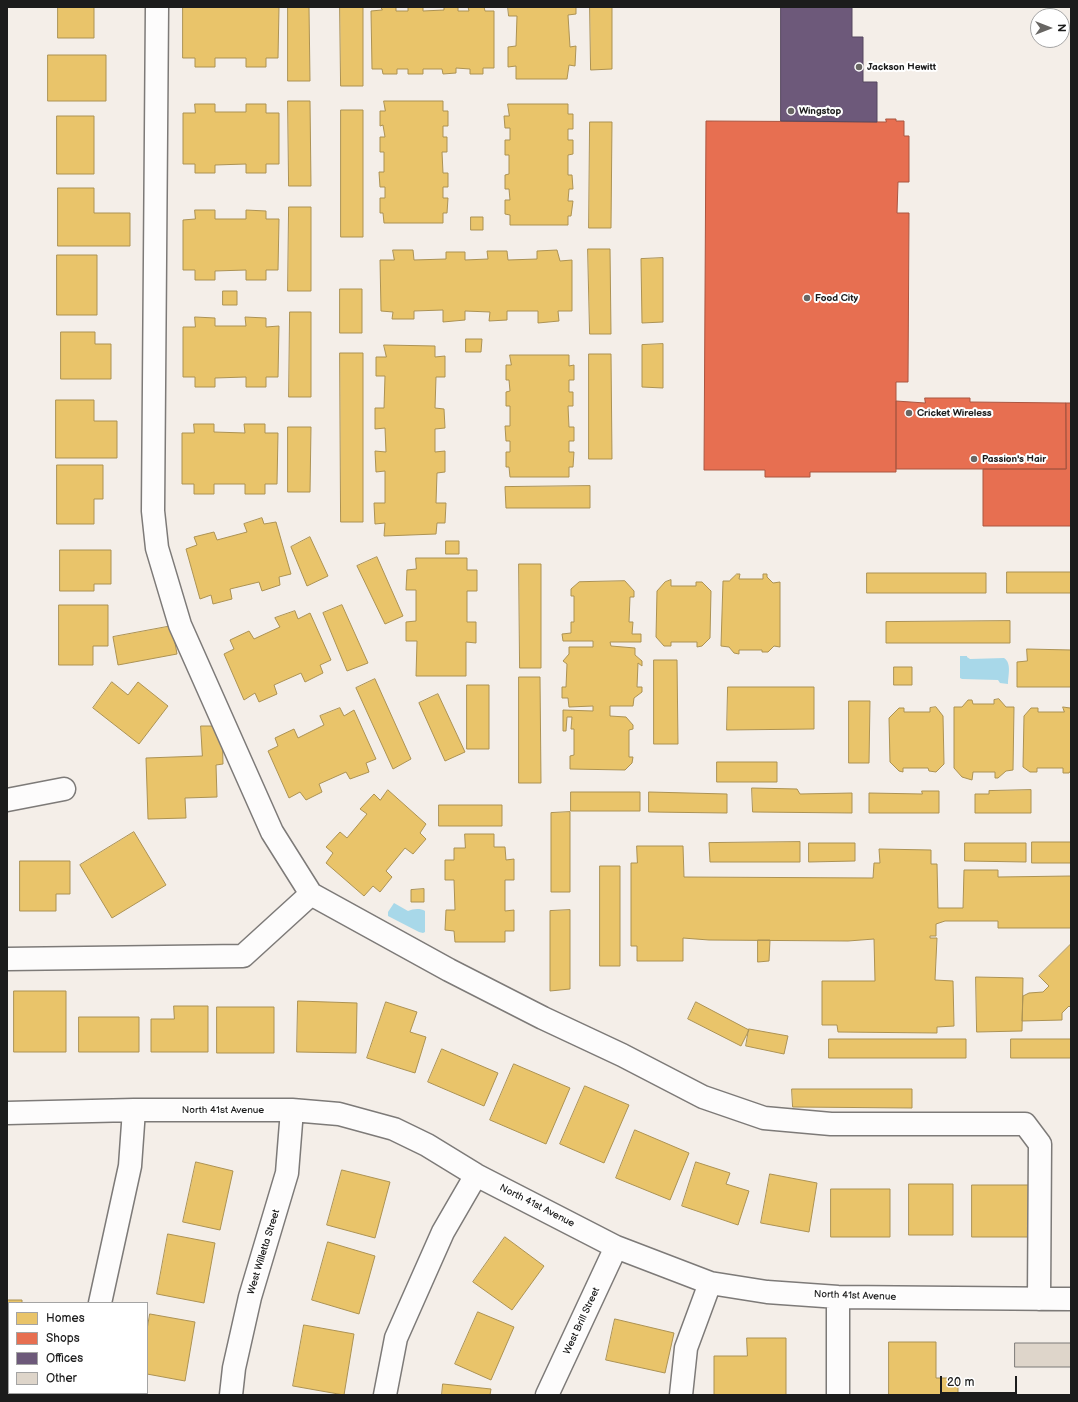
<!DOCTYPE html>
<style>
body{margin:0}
#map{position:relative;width:1078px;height:1402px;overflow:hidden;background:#f4eee8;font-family:"Balsamiq Sans",sans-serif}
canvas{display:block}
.frame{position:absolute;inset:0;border:8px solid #1c1c1c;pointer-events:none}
.legend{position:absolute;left:8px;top:1302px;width:140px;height:92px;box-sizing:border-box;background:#fff;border:1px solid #a4a4a4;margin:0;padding:5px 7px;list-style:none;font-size:12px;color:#1c1c1c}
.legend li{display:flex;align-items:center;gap:8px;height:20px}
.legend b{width:20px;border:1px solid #a4a4a4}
.north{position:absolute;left:1030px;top:8px;width:40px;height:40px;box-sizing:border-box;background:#fff;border:1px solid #a4a4a4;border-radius:50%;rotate:90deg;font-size:11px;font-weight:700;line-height:16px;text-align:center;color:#1c1c1c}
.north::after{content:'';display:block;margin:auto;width:14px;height:18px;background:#686663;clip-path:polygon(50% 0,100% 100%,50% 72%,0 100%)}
.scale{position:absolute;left:940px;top:1376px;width:77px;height:18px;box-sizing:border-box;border:2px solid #1c1c1c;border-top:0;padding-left:5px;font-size:12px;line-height:14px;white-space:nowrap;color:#1c1c1c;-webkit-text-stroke:3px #fff;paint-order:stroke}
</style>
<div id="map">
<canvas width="1078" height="1402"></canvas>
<div class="frame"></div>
<ul class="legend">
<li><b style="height:11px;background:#e9c46a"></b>Homes</li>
<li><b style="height:11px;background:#e76f51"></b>Shops</li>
<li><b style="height:11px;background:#6d597a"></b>Offices</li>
<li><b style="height:11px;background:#ded5ca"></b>Other</li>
</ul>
<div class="north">N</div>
<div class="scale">20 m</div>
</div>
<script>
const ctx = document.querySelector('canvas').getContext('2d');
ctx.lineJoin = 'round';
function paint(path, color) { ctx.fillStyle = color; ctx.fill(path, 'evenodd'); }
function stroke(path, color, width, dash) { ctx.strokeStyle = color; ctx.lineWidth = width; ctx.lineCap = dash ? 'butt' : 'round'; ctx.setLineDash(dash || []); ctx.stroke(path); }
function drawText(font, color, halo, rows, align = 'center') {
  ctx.font = font + ' "Balsamiq Sans",sans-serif'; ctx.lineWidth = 4; ctx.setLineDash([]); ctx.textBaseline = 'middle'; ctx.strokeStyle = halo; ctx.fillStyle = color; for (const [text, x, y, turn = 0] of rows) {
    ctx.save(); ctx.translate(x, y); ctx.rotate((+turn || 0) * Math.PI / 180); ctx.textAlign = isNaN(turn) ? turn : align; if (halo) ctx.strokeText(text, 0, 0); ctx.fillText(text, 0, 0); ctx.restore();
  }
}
paint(new Path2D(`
 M960 656H967V657L970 659 1004 658C1012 663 1008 676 1008 684L1000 683 998 680 962 679 960 678Z
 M394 903 408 911C413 909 420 908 425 911V932L423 933 419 932 388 916V912Z`), '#a8d8e9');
const homes = new Path2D(`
 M58 7H94V38H58Z
 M183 7H279L278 58H266V67H246V58H215V67H195V58H183Z
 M288 7H309L310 81H288Z
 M340 7H363V86H341Z
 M381 7H396V11H408V7H423V11L444 10V7H458V11H469L468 7H484L485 11H494V68H483V74H470V69L456 68V73L443 74 442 69H423V74H408V69H397V74H383L382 69H372L371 11 382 10Z
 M508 7H576V14L568 15 570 47 576 46 575 66 569 65 567 79H516V66L508 67V47L516 46 517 16H509Z
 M590 7H612V69L591 70Z
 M48 55H106V101H48Z
 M288 101H310L311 186H289Z
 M384 101H443V111H448V126H443V137H447V152H442L443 173H448V187H443V198H448L447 213H443V223H384L383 213H380V198H385V187H380L379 172H384V152H380V137H385L383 125 380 126V111H385Z
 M195 104H215V112H246V104H266V113H279V164H266V173H246V164L215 165V173H195V164H183V113H195Z
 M508 104H568V114H573V129H568V140H573V154L568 155V175H572L573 189H569L568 201H573L571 216H568V225H510V215L505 214V200H510L509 189H505V175L509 174V155H505V140H510V128H505L504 116H509Z
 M341 110H363V237H341Z
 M57 116H94V174H57Z
 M590 122H612L611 228H589Z
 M58 188H94V213H130V246H58Z
 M289 207H311V291H288Z
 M195 210H215V219H246V210L266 211V219H279L278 270H266V280H246V270L215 271V280H195V270H183V220L195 219Z
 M471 217H483V230H471Z
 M588 249H610L611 334H590Z
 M393 250H413L414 260 446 259V252H465V260L488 259 487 251H507L508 260 537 259V251L557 250 560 261 572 260V311H558L559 321 538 323V311H507V320L489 321 490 312 465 311V320L443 322V310L414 311V319H392L393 312 381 311 380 260H394Z
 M57 255H97V315H57Z
 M663 258V322L642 323 641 259Z
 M340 289H362V333H340Z
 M223 291H237V305H223Z
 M290 312H311V397H289Z
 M195 317 215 318V326H246L245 317 266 318V327L279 326 278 377H266V387H246V377L215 378V387H195V377H183V327H195Z
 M61 332H95V344H111V379H61Z
 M466 339H482L481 352H466Z
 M663 344V388L642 387V345Z
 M384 345 435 346V357L445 356V377H436L435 408 444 409 445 428 435 429V452L445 451V472L437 473 436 503H446L445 523H437L436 534 384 536 385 523 375 524 374 503H385V471L376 472 375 451 386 452 385 428 375 429V408H384L385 376H376V357H386Z
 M340 353H363V522H341Z
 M589 354H611L612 459H589Z
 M510 355H569V366L574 365V380H569V392H573V406H568L569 427H574V441H569V452H574L573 467H569V477H510L509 467H506V452H510V441H506L505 426H510V406H506V392L510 391 509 380H506V365H511Z
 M56 400H94V421H117V458H56Z
 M194 424H214V432L245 433 244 424H265V433H278L277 484H265V494H245V484H214V494H194V484H182V433H194Z
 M288 427H311L310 492H288Z
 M57 465H103V499H94V524H57Z
 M590 486V508H506L505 487Z
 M262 518 264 524 276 522 291 574 279 577 280 585 262 591 259 582 230 589 232 599 213 604 211 595 200 599 186 549 197 545 194 537 214 532 217 540 247 532 244 524Z
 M310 537 328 576 307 586 291 547Z
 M446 541H459V554H446Z
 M60 550H111V584H94V591H60Z
 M377 557 403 616 385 624 357 566Z
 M416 558H467V570H477V591H467V622H476V643L466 642V676H416L417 641H406V622L416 621V590H406L407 570 416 569Z
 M519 564H541V668H520Z
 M1007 572H1071V593H1007Z
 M867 573H986V593H867Z
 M737 574H740L739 579H763V574H767V577L773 583 780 582V647L774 646 768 652H762V650H739V654L734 653 729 647 721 646 723 581H729Z
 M671 580V586H696V582H702L711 591 710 638 702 646 697 647V642H671V646H664L656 637 657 591 665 582Z
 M625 581 634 591V597H630L629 622H633L632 634H641V642H610L611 646 635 648V655L642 661V666L638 663 637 687H642V692L634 698 633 706H610V716L626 717 633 725V729L629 730V757H633L632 763 625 770 570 769V756L574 755V729H571L572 717H567L566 731H563V710L593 711V706L569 707 568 698H562V687H566L567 664 563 661 569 654V647H593V641H563L562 634 571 633V622H574V596H571V589L579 582Z
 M59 605H108V646H93V665H59Z
 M342 605 368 663 347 671 323 613Z
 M295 611 298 619 310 613 331 660 320 665 323 673 305 682 301 673 274 685 277 694 259 702 255 693 244 700 224 654 234 649 230 640 249 631 254 639 280 627 275 618Z
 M1010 621V643H886V622Z
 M172 626 177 654 118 665 113 637Z
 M1027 649 1071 650V687H1017V662L1027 661Z
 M654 660H677L678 744H654Z
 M894 667H912V685H894Z
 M519 677H540L541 783H519Z
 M375 679 411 759 393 769 356 688Z
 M112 682 128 695 138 682 168 706 139 744 93 708Z
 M467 685H489V749H467Z
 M728 687H814V729L727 730Z
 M438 694 465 752 445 761 419 703Z
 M999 699 1006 707H1014L1013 770 1006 771 998 778H995V772H973L972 780 962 777 954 768V707H962L968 700H972L973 704H994V700Z
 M849 701H870L869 763H849Z
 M936 707 943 716 944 764 936 772 929 771 928 768H903V772L899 771 890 762 889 718 899 708H904V712H930V708Z
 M1063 707 1070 708 1071 709V770L1069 773H1063V768H1037V772H1030L1023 767 1024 716 1031 708H1038V712H1064Z
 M340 708 344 716 354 710 376 759 366 763 369 772 350 779 346 772 319 784 322 792 306 800 300 792 289 798 268 751 278 746 275 738 294 729 298 738 324 725 320 716Z
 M201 726H222L223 764 216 765 217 797 185 798 186 818 148 819 146 758 202 756Z
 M717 762H777V782H717Z
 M752 788 797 789 800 794 852 793V813L753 812Z
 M388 790 426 824 420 833 426 839 413 854 405 848 386 871 392 877 380 892 373 886 364 896 326 863 333 853 326 847 340 832 347 838 367 814 360 809 374 794 380 800Z
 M1031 790V813H975V794H989V791Z
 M922 791H939V813H869V793L922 794Z
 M571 792H640V811H571Z
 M649 792 727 794V813L649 812Z
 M439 805H502V826H439Z
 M570 812V892H551V813Z
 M134 832 166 885 112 918 80 865Z
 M465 834H494V847H505L506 860 514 859V880H505V911L514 910V931H505V942H455L454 931 445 930 446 910H455L454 880H445V860H454V848H465Z
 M800 842V862H710L709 843Z
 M1032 842H1071V863H1032Z
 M809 843H855V861L809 862Z
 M965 843H1026V862L965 861Z
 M637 846H683L684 877 873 878 874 863H880L879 849 931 850V864H937L938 908H963L964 870H998V877L1071 876V928H998V921H945L936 924V936H930V938H937L935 980 953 981 954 1026 937 1027V1033L838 1032 837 1025H822V981H875L874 939 848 941 709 940 683 938V961H637V946H631V863H637Z
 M20 861H70V894H56V911H20Z
 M600 866H620V966H600Z
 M424 889V902H411V890Z
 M570 910V989L550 991V911Z
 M758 940H770L769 961 758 962Z
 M1071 944V1008L1069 1006 1062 1013V1020L1022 1021 1023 996 1029 993 1043 992 1049 986 1039 976Z
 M976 977 1023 978 1022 1031 977 1032Z
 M14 991H66V1052H14Z
 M298 1001 357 1003 356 1053 297 1052Z
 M386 1002 417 1012 410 1032 426 1037 415 1073 367 1058Z
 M696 1002 749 1030 741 1046 688 1019Z
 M174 1006H208V1052H151V1019H174Z
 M217 1007H274V1053H217Z
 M79 1017H139V1052H79Z
 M749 1029 788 1036 784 1054 746 1046Z
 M829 1039H966V1058H829Z
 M1011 1039H1071V1058H1011Z
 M442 1049 498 1073 484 1106 428 1082Z
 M514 1064 570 1088 546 1144 490 1120Z
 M585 1086 629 1105 604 1163 560 1144Z
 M792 1089H912V1108L793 1107Z
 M635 1130 689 1153 670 1200 616 1178Z
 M196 1162 233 1171 220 1230 183 1222Z
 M696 1162 730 1173 726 1184 749 1191 738 1225 682 1206Z
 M342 1170 390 1182 375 1238 327 1225Z
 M770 1174 817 1183 809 1232 761 1223Z
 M909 1184H953V1235H909Z
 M972 1185H1032V1237H972Z
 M831 1189H890V1237H831Z
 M168 1234 215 1243 204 1303 157 1294Z
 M505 1237 544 1266 512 1310 473 1282Z
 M328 1242 375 1256 359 1314 312 1300Z
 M7 1300H22V1303H9V1366H7Z
 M478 1312 514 1327 491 1380 455 1364Z
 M150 1314 195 1322 185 1381 147 1374V1330Z
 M615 1319 674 1333 665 1373 606 1360Z
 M304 1325 354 1334 344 1395 293 1386Z
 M747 1338H786V1395H714V1356H747Z
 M889 1342H936V1378H958V1395H889Z
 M443 1384 491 1389 490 1395H442Z`);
paint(homes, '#e9c46a');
stroke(homes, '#ac9253', 1);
const shops = new Path2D(`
 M886 119H896V121H904V136H909V182H898L897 213H909L908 382H896V472H810V477H765V470H704L706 121 886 122Z
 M925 398H970V402L1066 403V469H896V401L925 403Z
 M1066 403H1071V526H983V469H1066Z`);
paint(shops, '#e76f51');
stroke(shops, '#aa5641', 1);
const offices = new Path2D(`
 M781 7H852V37H863V82H877V122L781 121Z`);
paint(offices, '#6d597a');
stroke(offices, '#55475e', 1);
const building = new Path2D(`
 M1015 1343H1071V1367H1015Z`);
paint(building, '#ded5ca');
stroke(building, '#7d7a78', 1);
const minor = new Path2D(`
 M157 7 153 511 157 548 180 625 272 832 311 894 449 970 543 1018 622 1055 703 1097 764 1118 831 1124H1025L1040 1144 1039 1299
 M7 800 64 789
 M7 959 243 956 311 894
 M7 1113 134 1110H292L339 1114 394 1129 427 1145 476 1175 616 1247 710 1283 767 1292 838 1297 1071 1299
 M100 1303 130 1166 134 1110
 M86 1395V1393
 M231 1395 234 1368 250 1297 287 1173 292 1110
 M385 1395 396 1338 443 1232 476 1175
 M547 1395 616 1247
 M681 1395 686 1348 710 1283
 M838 1395V1297`);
stroke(minor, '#7d7a78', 25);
stroke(minor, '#fdfcfc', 22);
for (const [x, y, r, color] of [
 [859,67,4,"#686663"],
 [791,111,4,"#686663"],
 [807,298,4,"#686663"],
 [909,413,4,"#686663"],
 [974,459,4,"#686663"]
]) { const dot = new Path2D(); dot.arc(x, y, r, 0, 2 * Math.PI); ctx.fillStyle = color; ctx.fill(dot); stroke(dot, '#fff', 1.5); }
drawText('bold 10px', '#1c1c1c', '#fff', [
 ["Jackson Hewitt",867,67],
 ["Wingstop",799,111],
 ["Food City",815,298],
 ["Cricket Wireless",917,413],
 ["Passion's Hair",982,459]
], 'left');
drawText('10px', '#1c1c1c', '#fff', [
 ["North 41st Avenue",223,1110],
 ["North 41st Avenue",537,1206,27],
 ["West Willetta Street",264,1252,-73],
 ["North 41st Avenue",855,1296,2],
 ["West Brill Street",582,1321,-65]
]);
</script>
